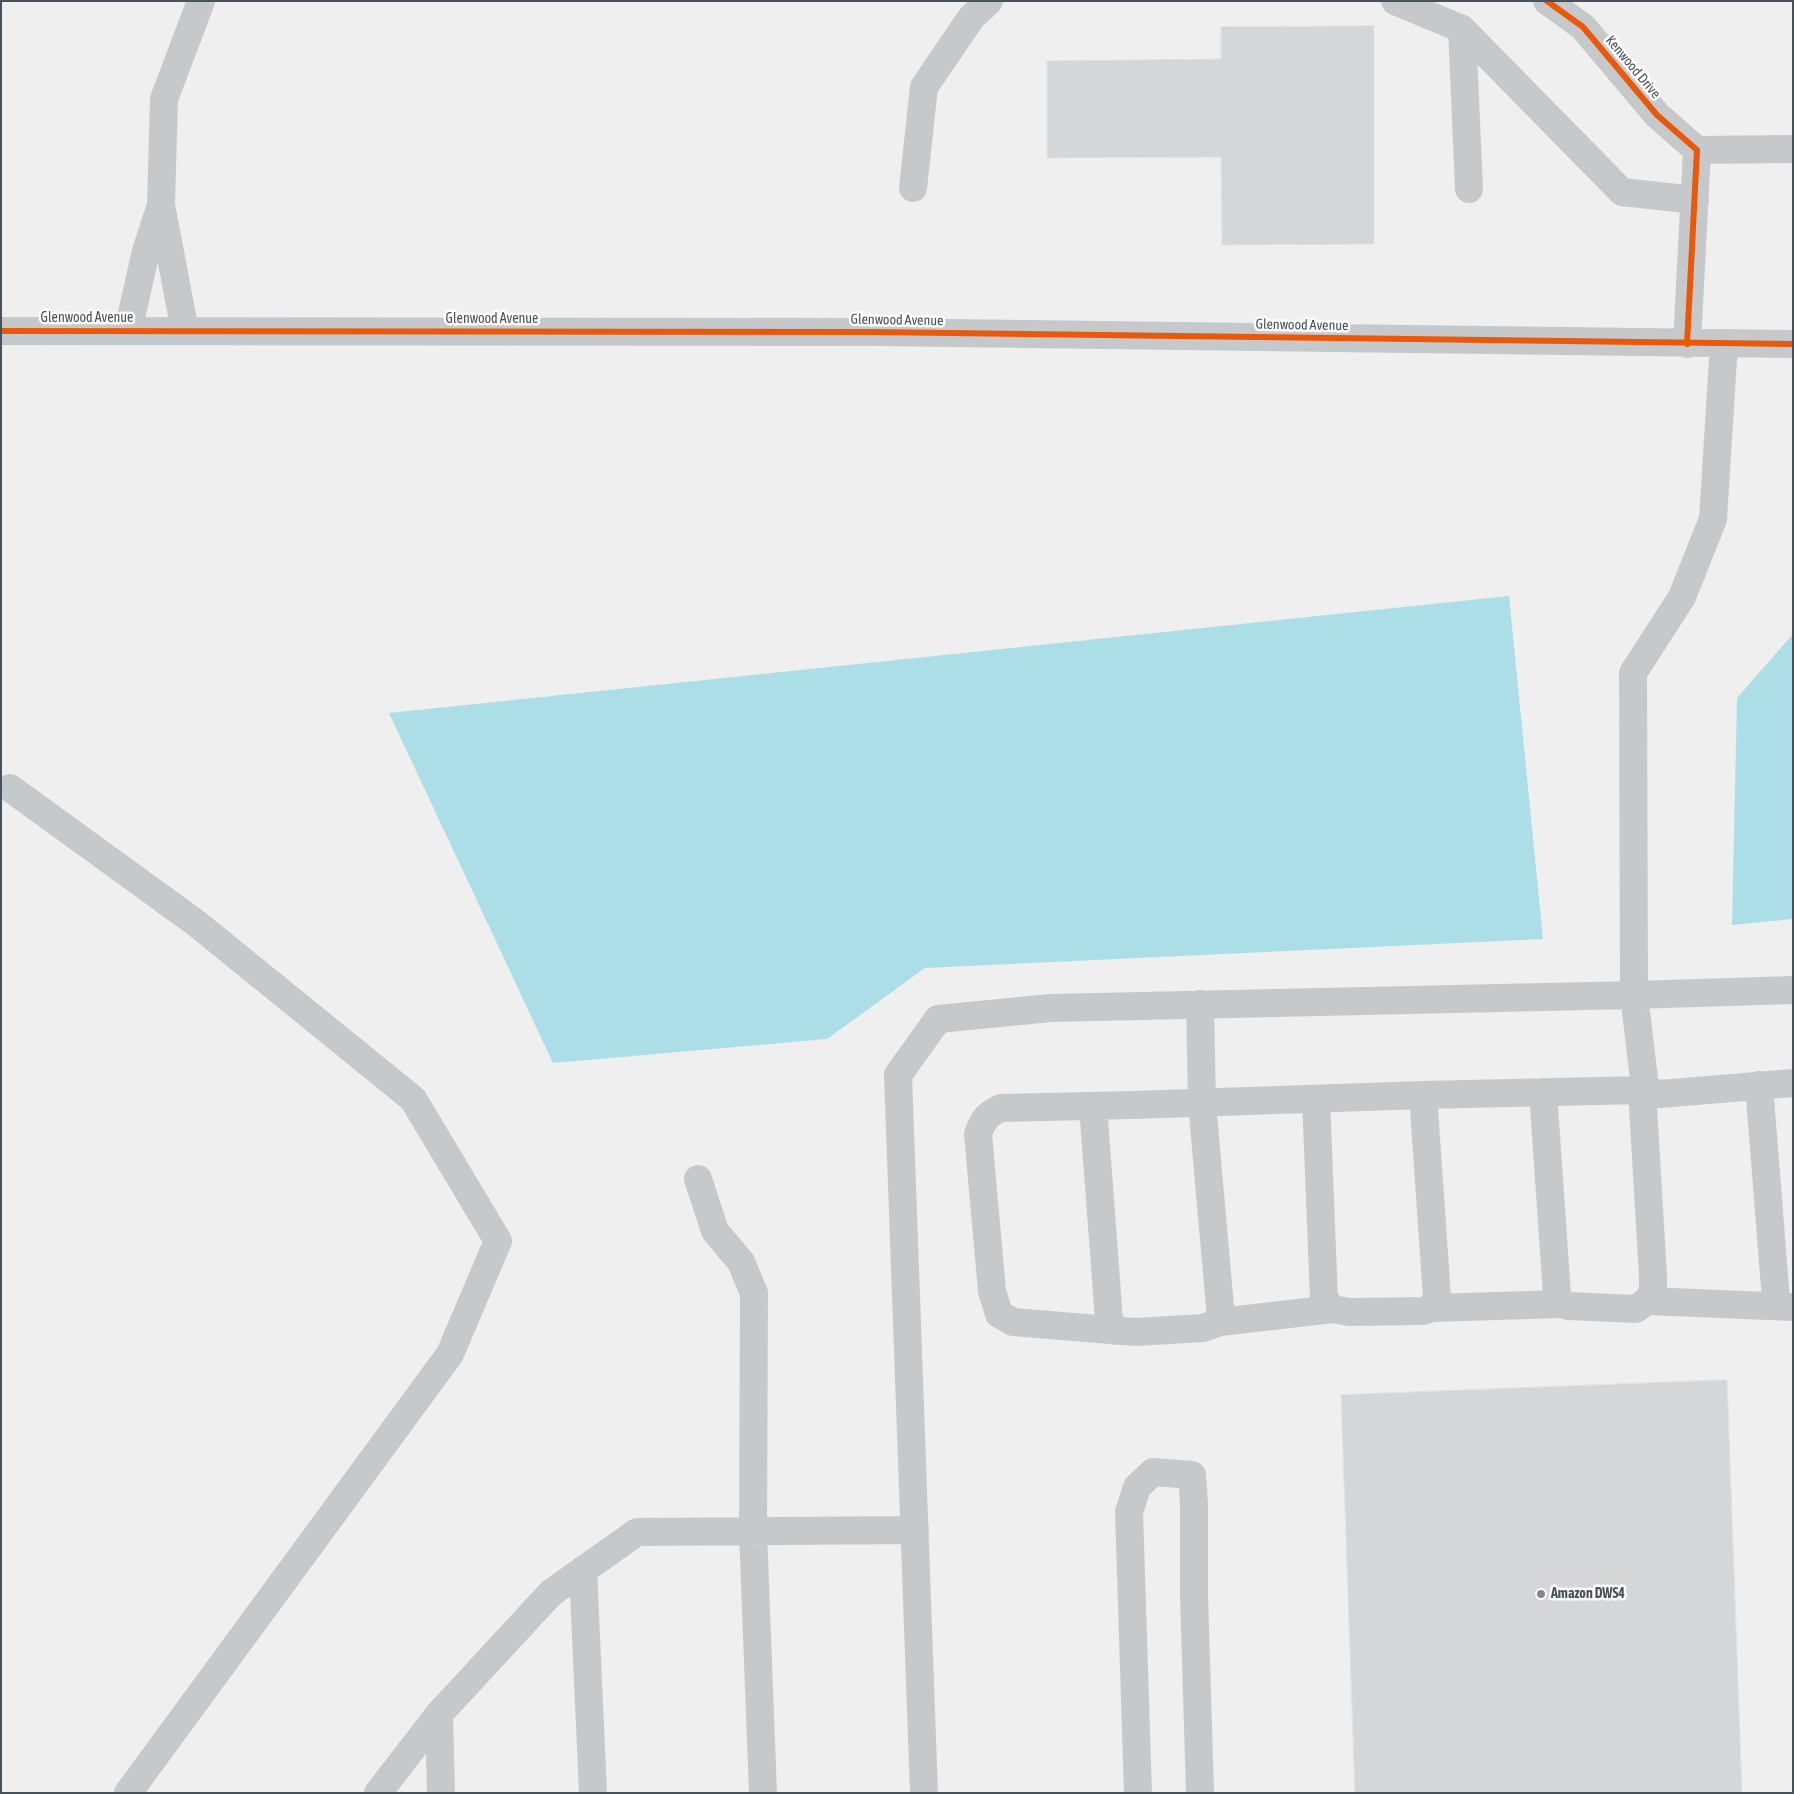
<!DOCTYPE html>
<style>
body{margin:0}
#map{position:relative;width:1794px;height:1794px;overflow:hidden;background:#efefef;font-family:"Asap Condensed",sans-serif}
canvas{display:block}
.frame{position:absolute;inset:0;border:2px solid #48525a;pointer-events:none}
</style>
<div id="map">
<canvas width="1794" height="1794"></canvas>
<div class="frame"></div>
</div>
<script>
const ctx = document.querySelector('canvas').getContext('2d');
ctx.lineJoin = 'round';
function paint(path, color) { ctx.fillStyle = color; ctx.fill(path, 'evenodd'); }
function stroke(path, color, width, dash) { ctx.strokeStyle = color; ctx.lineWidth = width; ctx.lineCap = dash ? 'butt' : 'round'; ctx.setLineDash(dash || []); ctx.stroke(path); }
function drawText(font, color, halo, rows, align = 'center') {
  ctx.font = font + ' "Asap Condensed",sans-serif'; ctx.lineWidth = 5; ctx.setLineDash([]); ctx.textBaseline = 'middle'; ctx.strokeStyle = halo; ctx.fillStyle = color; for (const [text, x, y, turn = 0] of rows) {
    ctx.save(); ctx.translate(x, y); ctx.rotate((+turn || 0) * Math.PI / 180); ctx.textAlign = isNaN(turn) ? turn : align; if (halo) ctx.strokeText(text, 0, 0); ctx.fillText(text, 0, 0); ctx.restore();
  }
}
paint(new Path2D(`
 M1509 596 1543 939 925 968 827 1039 553 1063 389 713Z
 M1793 634V919L1732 925 1737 698Z`), '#acdee7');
const building = new Path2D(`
 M1374 26V244L1222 245 1221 157 1047 158V61L1221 59V27Z
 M1727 1380 1742 1793H1355L1341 1395Z`);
paint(building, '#d5d6d8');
stroke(building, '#e0e1e2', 1);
stroke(new Path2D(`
 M1395 1 1462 29 1622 192 1695 200
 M1547 1 1583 27 1657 115 1697 150
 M1462 29 1469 189
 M1697 150 1793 149
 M913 188 924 87 971 18 989 1
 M161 205 164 99 201 1
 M1 331 873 332 1793 344
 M128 331 146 251 161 205 185 331
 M1724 343 1713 519 1682 597 1633 673 1634 995 1793 990
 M1687 344 1697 150
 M10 788 196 923 413 1099 498 1241 450 1354 128 1793
 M1200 1004 1202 1103 1220 1307V1322
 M1793 1083 1660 1094 1642 1090 1423 1095 1133 1105 1001 1108C987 1114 983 1120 978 1134L992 1291 999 1314 1013 1322 1135 1332 1203 1328 1220 1322 1333 1309 1349 1312 1423 1311 1432 1308 1562 1304 1568 1306 1636 1309 1647 1301 1793 1307
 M1759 1085 1776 1300 1781 1306
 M1543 1092 1557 1295 1562 1304
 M1423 1095 1437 1297 1432 1308
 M1316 1099 1324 1300 1333 1309
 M1093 1106 1109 1320 1117 1331
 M698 1179 715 1231 741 1262 754 1293 753 1531 763 1793
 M583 1570 593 1793
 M439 1714 441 1793
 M378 1793 439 1714 551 1593 637 1532 915 1530
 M924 1793 898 1075 938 1019 1051 1008 1634 995 1644 1079 1642 1090 1653 1276V1291L1647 1301
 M1138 1793 1129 1512 1137 1487 1153 1472 1192 1475 1194 1504V1595L1200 1793`), '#c6c9cb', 28);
stroke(new Path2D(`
 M1547 1 1583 27 1657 115 1697 150 1687 344
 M1 331 873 332 1793 344`), '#e8590c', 6);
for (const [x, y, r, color] of [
 [1541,1594,5,"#82898e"]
]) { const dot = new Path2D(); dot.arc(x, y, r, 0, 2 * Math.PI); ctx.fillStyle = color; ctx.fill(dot); stroke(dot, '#fff', 2); }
drawText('14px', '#48525a', '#fff', [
 ["Kenwood Drive",1633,67,50],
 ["Glenwood Avenue",87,318],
 ["Glenwood Avenue",492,319],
 ["Glenwood Avenue",897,320,1],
 ["Glenwood Avenue",1302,325,1]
]);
drawText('bold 14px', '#48525a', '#fff', [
 ["Amazon DWS4",1551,1594]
], 'left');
</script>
